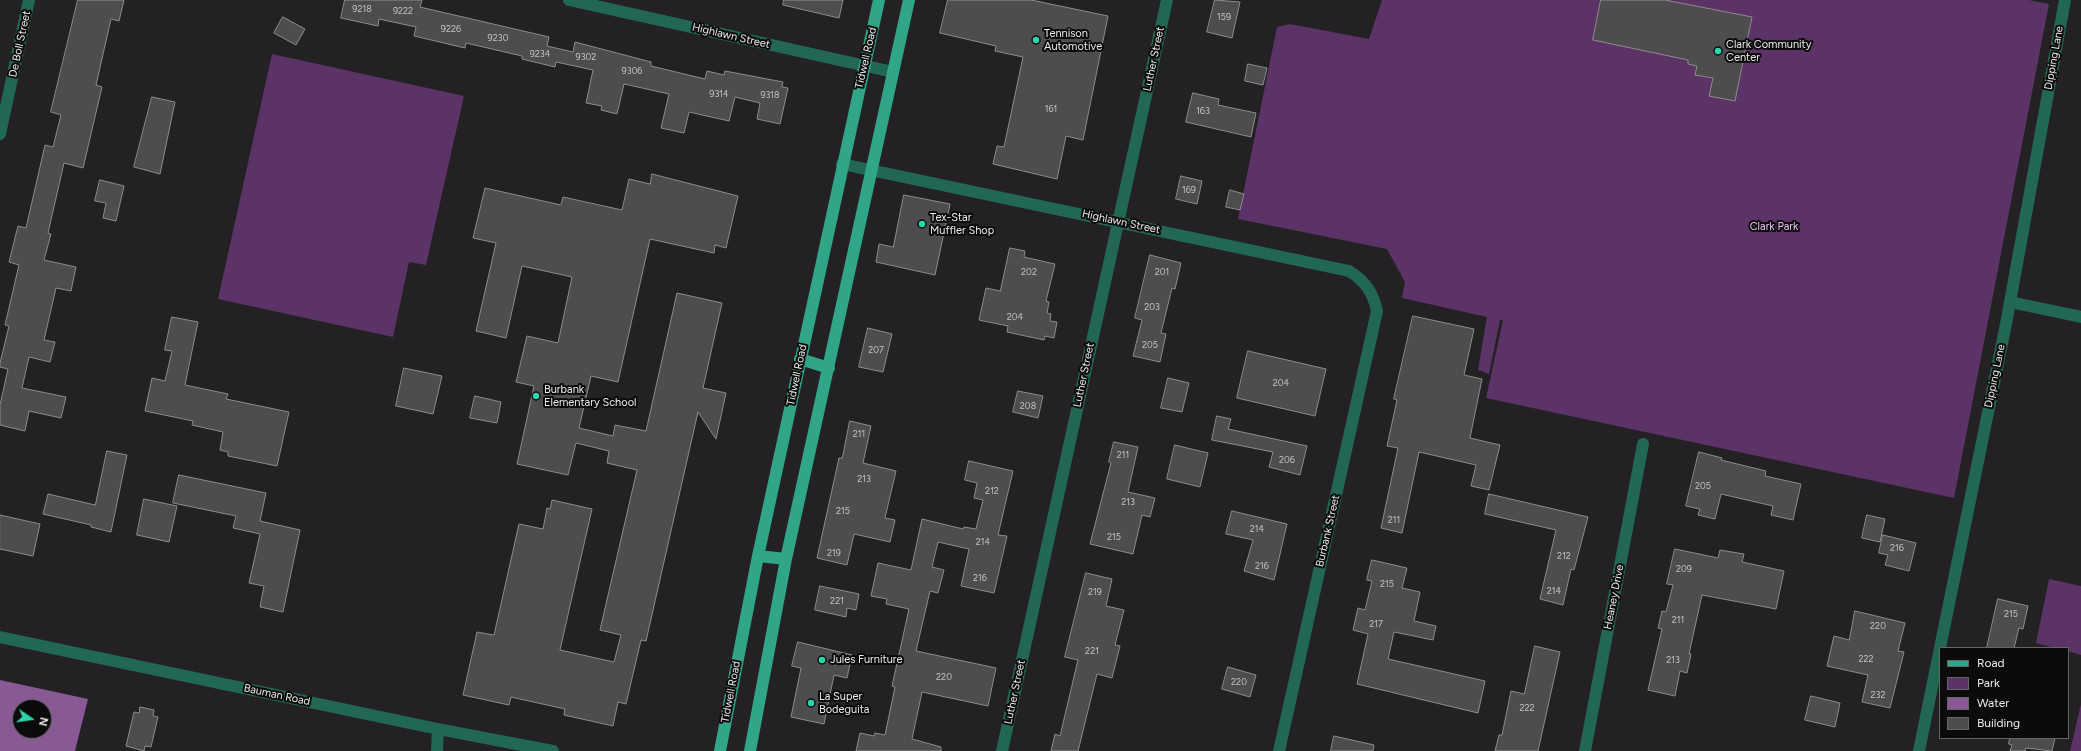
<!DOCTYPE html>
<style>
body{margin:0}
#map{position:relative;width:2081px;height:751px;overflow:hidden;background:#232124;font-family:Figtree,sans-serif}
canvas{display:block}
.legend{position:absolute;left:1939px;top:647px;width:130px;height:92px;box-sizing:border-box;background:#0c0b0c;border:1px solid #656466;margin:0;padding:5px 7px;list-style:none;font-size:12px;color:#ebeaec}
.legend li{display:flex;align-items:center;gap:8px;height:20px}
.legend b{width:20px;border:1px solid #656466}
.north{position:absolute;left:12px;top:699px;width:40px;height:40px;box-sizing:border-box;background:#0c0b0c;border:1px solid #656466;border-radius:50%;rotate:103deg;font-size:11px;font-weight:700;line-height:16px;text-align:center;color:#ebeaec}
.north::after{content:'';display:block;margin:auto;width:14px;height:18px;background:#2ad5ac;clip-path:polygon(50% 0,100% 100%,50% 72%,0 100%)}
</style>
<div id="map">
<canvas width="2081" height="751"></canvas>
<ul class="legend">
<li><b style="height:5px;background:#30a587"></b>Road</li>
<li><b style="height:11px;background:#5b3366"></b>Park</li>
<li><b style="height:11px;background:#885995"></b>Water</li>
<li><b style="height:11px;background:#4f4c50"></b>Building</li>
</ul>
<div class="north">N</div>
</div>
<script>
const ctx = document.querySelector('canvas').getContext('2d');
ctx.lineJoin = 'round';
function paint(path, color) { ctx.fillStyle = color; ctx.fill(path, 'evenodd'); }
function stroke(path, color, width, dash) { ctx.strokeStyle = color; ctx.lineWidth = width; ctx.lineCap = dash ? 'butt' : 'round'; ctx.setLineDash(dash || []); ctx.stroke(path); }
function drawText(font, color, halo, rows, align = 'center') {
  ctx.font = font + ' Figtree,sans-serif'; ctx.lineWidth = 4; ctx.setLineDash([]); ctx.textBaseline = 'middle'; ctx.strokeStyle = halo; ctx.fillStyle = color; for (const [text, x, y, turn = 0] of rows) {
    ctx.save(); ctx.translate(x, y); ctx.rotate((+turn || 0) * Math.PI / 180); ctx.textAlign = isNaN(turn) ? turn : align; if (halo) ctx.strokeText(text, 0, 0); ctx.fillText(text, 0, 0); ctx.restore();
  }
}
paint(new Path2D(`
 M1382 0H2029L2049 4 1954 498 1486 398 1503 320H1500L1489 374 1478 370 1487 317 1402 298 1405 282 1387 249 1238 219 1277 27 1290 24 1369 39Z
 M272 54 464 96 426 265 409 262 393 337 218 299Z
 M2049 579 2081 586V655L2068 651V648H2055L2036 643Z
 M2081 704V751H2070Z`), '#5b3366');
paint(new Path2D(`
 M0 680 88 699 75 751H0ZM20 707H44V731H20Z`), '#885995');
const building = new Path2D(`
 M78 0H124L119 21 111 19 96 85 102 87 83 168 64 163 48 233 51 234 44 260 76 267 71 291 56 288 44 340 55 342 50 362 29 357 22 388 66 397 61 418 29 411 25 431 0 425V405L8 369 0 367V363L9 326 5 325 19 265 9 262 18 226 26 228 45 145 53 147 61 115 51 112Z
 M345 0H422L420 7 549 37 547 46 573 52 575 42 651 62V66L705 79 707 71 724 75 725 71 783 82 782 87 788 88 780 124 757 119 760 103 735 97 729 121 689 112 684 133 661 128 669 94 624 84 617 114 601 110 602 106 586 103 593 70 556 62 555 67 522 59V56L466 43 465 48 414 36 416 27 379 19 378 26 341 18Z
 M784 0H843L839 18 783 5Z
 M948 0H1031L1108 16 1083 140 1066 136 1057 179 993 164 997 146 1004 147 1023 57 995 51 996 46 940 33Z
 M1215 0 1240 2 1232 38 1207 32Z
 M1601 0H1665L1752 17 1735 101 1709 96 1713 78 1695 75 1697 66 1688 64V60L1593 40Z
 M283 17 305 29 296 45 274 33Z
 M1248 64 1267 68 1263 85 1245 81Z
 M1193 93 1219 99 1218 105 1256 113 1251 137 1186 122Z
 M152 97 175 102 160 174 134 167Z
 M652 174 738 196 726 248 715 245 714 253 650 239 618 382 591 376 579 428 613 436 615 425 646 431 677 293 722 303 703 388 726 393 716 439 698 412 646 641 641 640 626 704 618 702 613 726 564 715 565 709 511 697 509 705 463 695 477 632 494 635 519 524 543 529 547 508 550 509 552 500 592 509 560 650 614 662 621 635 600 630 637 470 607 463 609 451 576 443 568 475 517 464 534 386 516 382 527 336 558 343 572 277 522 266 506 338 476 331 496 243 473 238 485 188 561 205 563 197 622 210 629 179 650 184Z
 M1181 176 1202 181 1197 204 1176 199Z
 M100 180 124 186 116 221 103 218 106 203 95 201Z
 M1230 190 1244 194 1240 210 1226 207Z
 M904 195 950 204 935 275 876 262 879 244 893 247Z
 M1010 248 1025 251 1024 257 1055 264 1046 301 1049 302 1047 313 1051 314 1050 321 1057 322 1054 338 1045 336 1044 340 1007 332 1008 326 979 320 986 288 1000 291Z
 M1150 255 1181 263 1175 289 1172 288 1161 333 1166 334 1160 362 1133 356 1142 320 1135 318Z
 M1413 316 1474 329 1464 375 1482 379 1470 438 1500 445 1489 490 1471 486 1476 465 1419 452 1402 533 1381 528 1398 448 1387 446 1397 400 1394 399Z
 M172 317 198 322 185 385 228 394 226 399 289 412 277 466 228 456V452L220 450 223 432 192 425 193 421 145 411 152 378 165 381 172 351 165 350Z
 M868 328 892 334 883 372 859 367Z
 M1248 351 1326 369 1315 416 1237 398Z
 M404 368 442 376 433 414 396 406Z
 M1168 378 1189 383 1182 412 1161 408Z
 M1018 391 1043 396 1038 418 1013 412Z
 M475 396 501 402 497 423 470 418Z
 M1217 416 1231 419 1228 429 1307 446 1300 475 1269 467 1273 452 1212 440Z
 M850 421 871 426 863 463 896 471 885 518 895 520 890 542 854 534 847 565 817 558 839 458H842Z
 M1114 442 1138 447 1128 492 1155 498 1150 517 1142 515 1133 554 1090 544 1111 463 1109 462Z
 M1175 445 1208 453 1200 487 1167 479Z
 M107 451 127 455 111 532 91 527V525L43 514 48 494 95 505Z
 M1699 452 1722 458 1721 460 1766 471 1765 476 1801 484 1793 520 1771 515 1773 506 1721 494 1715 519 1698 515 1700 509 1686 506Z
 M969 461 1013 471 998 535 1007 536 994 593 961 586 969 549 938 542 932 567 944 570 938 593 930 591 916 651 996 668 988 706 922 692 912 739 941 747V751H856L860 733 874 736 875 733 885 735 895 687 892 686 909 609 886 604 887 599 871 596 878 563 911 570 922 519 963 529 964 527 976 529 983 500 974 498 977 483 965 480Z
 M179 475 266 493 260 521 300 530 283 612 260 607 264 586 249 583 260 534 233 528 236 516 173 503Z
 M1489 494 1588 517 1574 570 1571 569 1563 605 1540 599 1556 530 1485 514Z
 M144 499 177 506 169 542 137 535Z
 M1232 511 1287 524 1274 580 1244 571 1253 540 1226 534Z
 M0 515 40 524 33 556 0 549Z
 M1867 515 1885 519 1880 542 1862 538Z
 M1883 535 1916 543 1909 571 1885 565 1888 555 1879 553Z
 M1675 549 1718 558 1720 550 1744 554 1742 562 1784 571 1776 609 1702 595 1689 654H1691L1687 673 1680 671 1675 696 1648 690 1662 629 1658 628 1662 611 1666 612 1673 585 1667 584Z
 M1372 560 1407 568 1402 588 1420 592 1414 621 1436 626 1433 640 1394 632 1388 659 1485 681 1478 713 1357 684 1368 634 1353 630 1358 608 1365 610 1372 581 1367 580Z
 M1086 573 1112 579 1106 606 1124 610 1115 645 1120 646 1112 678 1097 674 1078 751H1051L1055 734 1060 736 1078 660 1065 657Z
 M820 586 859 594 856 610 847 608 846 617 815 610Z
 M1998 599 2028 606 2023 629 2019 628 2014 648H1987Z
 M1855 611 1905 623 1898 651 1904 652 1890 708 1862 702 1868 675 1827 666 1834 636 1849 640Z
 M798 642 852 655 847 678 834 675 824 724 791 717 801 668 792 666Z
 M1535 646 1560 652 1538 751H1495L1499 735H1502L1511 691 1524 694Z
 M1228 667 1256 675 1250 697 1222 689Z
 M1811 696 1840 703 1835 727 1805 720Z
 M140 707 154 710 153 716 158 717 151 747 145 746 144 751 126 746 134 712 139 713Z
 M1334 736 1374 745 1373 751H1331Z
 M2010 738H2055L2052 751 2026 748 2025 751H2010L2012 745 2009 744Z`);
paint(building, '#4f4c50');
stroke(building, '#8e8b8f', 1);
stroke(new Path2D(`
 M569 0 893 72
 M0 134 29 0
 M842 164 1349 271C1365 281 1373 292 1377 311L1279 751
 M2010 302 2081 317
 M0 637 438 729 553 751
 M437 751 438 729
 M1002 751 1167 0
 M1585 751 1643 444
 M1919 751 2006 324 2065 0`), '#226654', 12);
stroke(new Path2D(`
 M800 359 829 368
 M758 556 786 559
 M720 751 758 556 879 0
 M750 751 786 559 909 0`), '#30a587', 12);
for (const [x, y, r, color] of [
 [1036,40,4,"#2ad5ac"],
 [1718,51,4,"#2ad5ac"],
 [922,224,4,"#2ad5ac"],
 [536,396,4,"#2ad5ac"],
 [822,660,4,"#2ad5ac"],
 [811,703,4,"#2ad5ac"]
]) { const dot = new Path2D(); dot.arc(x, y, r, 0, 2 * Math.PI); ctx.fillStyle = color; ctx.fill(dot); stroke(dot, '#0c0b0c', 1.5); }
drawText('9px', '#c4c2c5', null, [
 ["9218",362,9],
 ["9222",403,11],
 ["159",1224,17],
 ["9226",451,29],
 ["9230",498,38],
 ["9234",540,54],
 ["9302",586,57],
 ["9306",632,71],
 ["9314",719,94],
 ["9318",770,95],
 ["161",1051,109],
 ["163",1203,111],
 ["169",1189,190],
 ["202",1029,272],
 ["201",1162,272],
 ["203",1152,307],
 ["204",1015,317],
 ["205",1150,345],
 ["207",876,350],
 ["204",1281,383],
 ["208",1028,406],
 ["211",859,434],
 ["211",1123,455],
 ["206",1287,460],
 ["213",864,479],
 ["205",1703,486],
 ["212",992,491],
 ["213",1128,502],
 ["215",843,511],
 ["211",1394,520],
 ["214",1257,529],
 ["215",1114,537],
 ["214",983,542],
 ["216",1897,548],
 ["219",834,553],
 ["212",1564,556],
 ["216",1262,566],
 ["209",1684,569],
 ["216",980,578],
 ["215",1387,584],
 ["214",1554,591],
 ["219",1095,592],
 ["221",837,601],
 ["215",2011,614],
 ["211",1678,620],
 ["217",1376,624],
 ["220",1878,626],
 ["221",1092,651],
 ["222",1866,659],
 ["213",1673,660],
 ["220",944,677],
 ["220",1239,682],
 ["232",1878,695],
 ["222",1527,708]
]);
drawText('11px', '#ebeaec', '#0c0b0c', [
 ["Tennison",1044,34],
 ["Automotive",1044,47],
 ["Clark Community",1726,45],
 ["Center",1726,58],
 ["Tex-Star",930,218],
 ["Muffler Shop",930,231],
 ["Burbank",544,390],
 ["Elementary School",544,403],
 ["Jules Furniture",830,660],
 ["La Super",819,697],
 ["Bodeguita",819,710]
], 'left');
drawText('11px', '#ebeaec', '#0c0b0c', [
 ["Highlawn Street",731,36,13],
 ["De Boll Street",20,44,-78],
 ["Tidwell Road",866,58,-77],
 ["Dipping Lane",2054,58,-80],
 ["Luther Street",1154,59,-78],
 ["Highlawn Street",1121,222,12],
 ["Tidwell Road",797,375,-78],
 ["Luther Street",1084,375,-78],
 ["Dipping Lane",1995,376,-78],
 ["Burbank Street",1328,531,-77],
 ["Heaney Drive",1614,597,-79],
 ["Tidwell Road",731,692,-79],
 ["Luther Street",1015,692,-78],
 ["Bauman Road",277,695,12]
]);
drawText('11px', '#eac2f5', '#0c0b0c', [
 ["Clark Park",1774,227]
]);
</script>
